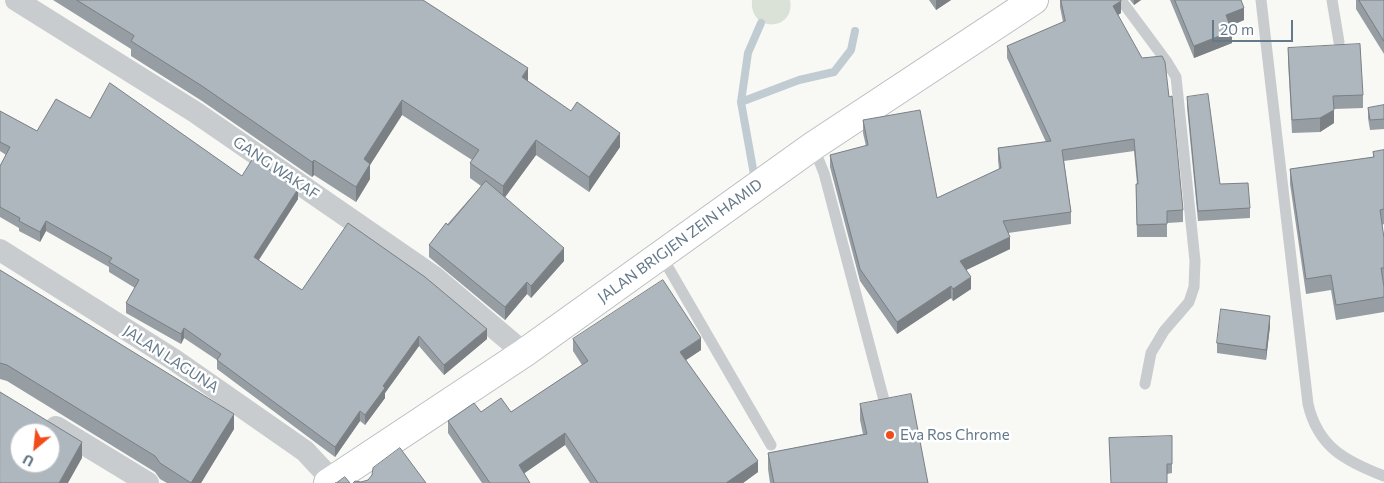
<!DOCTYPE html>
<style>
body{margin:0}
#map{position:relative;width:1384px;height:483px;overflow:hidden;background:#f8f8f5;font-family:Commissioner,sans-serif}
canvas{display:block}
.north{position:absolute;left:10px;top:423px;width:50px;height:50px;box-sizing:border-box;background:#fff;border:1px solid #c1c9d0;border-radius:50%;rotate:208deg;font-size:14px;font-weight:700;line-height:20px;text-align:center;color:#647989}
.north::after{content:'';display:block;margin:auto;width:18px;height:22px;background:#f34c1b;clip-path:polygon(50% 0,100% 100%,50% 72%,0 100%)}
.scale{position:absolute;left:1212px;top:20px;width:81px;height:22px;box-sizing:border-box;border:2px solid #647989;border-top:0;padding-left:6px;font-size:15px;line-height:18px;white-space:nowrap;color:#647989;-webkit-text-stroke:4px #fff;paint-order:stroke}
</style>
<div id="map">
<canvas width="1384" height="483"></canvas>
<div class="north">U</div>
<div class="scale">20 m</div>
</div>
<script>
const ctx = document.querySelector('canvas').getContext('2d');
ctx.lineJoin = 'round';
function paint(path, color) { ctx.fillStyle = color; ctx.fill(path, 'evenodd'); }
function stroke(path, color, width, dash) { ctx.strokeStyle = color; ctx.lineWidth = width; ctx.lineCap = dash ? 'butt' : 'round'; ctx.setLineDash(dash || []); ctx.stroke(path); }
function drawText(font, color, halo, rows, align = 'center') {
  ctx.font = font + ' Commissioner,sans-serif'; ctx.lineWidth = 5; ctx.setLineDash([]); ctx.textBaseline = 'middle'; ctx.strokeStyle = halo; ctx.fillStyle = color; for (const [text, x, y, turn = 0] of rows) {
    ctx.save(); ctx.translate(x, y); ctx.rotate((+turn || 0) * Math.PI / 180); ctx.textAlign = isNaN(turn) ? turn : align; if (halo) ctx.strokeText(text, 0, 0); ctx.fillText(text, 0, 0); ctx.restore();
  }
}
paint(new Path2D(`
 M752 0H790C796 31 749 34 752 0Z`), '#dae1d6');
stroke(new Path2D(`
 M741 102 799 80 834 72 851 50 855 31
 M755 180 741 102 748 53 761 23`), '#c1ccd2', 8);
const primary = new Path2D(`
 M328 483 524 353 813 146 1034 0`);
stroke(primary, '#bbbfc3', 30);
stroke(new Path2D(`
 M1121 0 1167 62 1176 77 1195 261 1194 287 1189 302 1164 331 1151 353 1145 384
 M1261 0 1308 404C1318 447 1345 461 1384 476
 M1332 0 1339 42
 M813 146 824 173 885 404
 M661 255 771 445`), '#c8cccf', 11);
stroke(new Path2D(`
 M16 0 195 112 433 276 524 353
 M0 250 173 359 305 451 332 480
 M56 427 148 483`), '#c8cccf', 22);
stroke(primary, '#fff', 28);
paint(new Path2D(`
 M53 0H423L528 81 620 147 589 192 536 155 505 197 564 261 531 298 527 294 505 320 429 257V245L481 186 470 178V163L472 160 402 115 370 165V179L356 202 314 175 312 177 202 101 131 56V49Z
 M929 0H951L936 10Z
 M1060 0H1121V13L1118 15 1183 210V222L1167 223V237H1137L1136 184H1137L1134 151 1064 161 1071 212V224L1008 233 1010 249 966 270 971 289 953 301 951 298 897 334 860 281 830 167V155L866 146 863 133V120L937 198 999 169 998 160V148L1046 142 1007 58V46L1063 22 1060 7Z
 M1130 0H1141L1134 5Z
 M1170 0H1241L1244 20 1230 26 1232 43 1194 58Z
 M1356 0H1384V54L1356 9Z
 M1288 48 1363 95V108L1334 109V123L1320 132 1292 133 1288 61Z
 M1187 97 1220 184 1250 208V218L1198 221 1187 107Z
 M1384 105V129L1370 130 1368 118V108Z
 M0 111 37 131 90 118 242 176 298 199 259 260 302 290 487 339 444 375 419 346 385 393V398L365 425 360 421 335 457 217 369V360L184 338 181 344 126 313V303L135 288 109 272V267L46 231 40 242 19 231V228L0 217V166L6 155 0 151Z
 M1384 150V224L1382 225 1384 238V312L1336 320 1331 290 1306 294 1290 184V169L1373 157V152Z
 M0 270 234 429 201 483H167L160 479 155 472 7 381 0 379Z
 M1270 326 1266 360 1217 353V343Z
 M573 339 701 350 686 360 758 472 743 483H590L565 445 524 473 530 483H482L448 433V421L481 412H511L582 365 573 351Z
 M860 404 928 483H770L768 469V453L863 434 860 420Z
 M1172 436V473L1167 474 1111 483Z`), '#969da3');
paint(new Path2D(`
 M936 0H951L936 10Z
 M1134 0H1141L1134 5Z
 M1121 1V13L1113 18V6Z
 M1244 8V20L1226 28V15Z
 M1232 31V43L1194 58V46Z
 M528 68V83L522 77Z
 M402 100V115L370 165V179L356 202V187L364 159Z
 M1334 110V123L1320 132V118Z
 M620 133V147L589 192V177Z
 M536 140V155L503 200V186Z
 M314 160V175L312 177V162Z
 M298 189V199L254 267V257Z
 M46 221V231L40 242V232Z
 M1010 237V249L960 273V261Z
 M564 248V261L531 298V286Z
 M971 277V289L953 301V289Z
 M527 282V294L505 320V307Z
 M951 286V298L897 334V322Z
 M1270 316V326L1266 360V350Z
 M184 328V338L181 344V334Z
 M487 329V339L444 375V365Z
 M419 336V346L385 393V398L365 425V415L383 386Z
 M701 338V350L680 364V352Z
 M360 411V421L335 457V447Z
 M234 414V429L201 483H191Z
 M565 433V445L519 477V465Z
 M82 442V458L68 483H59Z
 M758 461V472L743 483H726Z`), '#7a8084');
const building = new Path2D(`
 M77 0H423L528 68 522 77 571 111 577 102 620 133 589 177 536 140 503 186 470 163 479 150 402 100 364 159 370 164 356 187 314 160 312 162 202 86 131 41 134 36Z
 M1061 0H1121V1L1113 6 1142 58 1162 56 1165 62 1169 97 1172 96 1183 210 1167 211V224L1137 225 1136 184H1138L1134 139 1062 150 1071 212 1003 221 1010 237 960 261 971 277 953 289 951 286 897 322 860 269 830 155 868 145 863 120 920 110 937 198 1001 168 998 148 1051 141 1007 46 1065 21Z
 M1175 0H1241L1244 8 1226 15 1232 31 1194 46Z
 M1359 0H1384V41Z
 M1360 44 1363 95 1333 96 1334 110 1320 118 1292 120 1288 48Z
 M110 83 242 176 253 158 298 189 254 257 302 290 348 223 425 277 487 329 444 365 419 336 383 386 385 388 365 415 360 411 335 447 217 360 221 354 184 328 181 334 126 303 139 280 109 262 112 258 46 221 40 232 19 221 20 218 0 207V166L10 147 0 142V111L37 131 56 99 90 118Z
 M1208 94 1220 184 1248 183 1250 208 1198 211 1187 97Z
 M1384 105V119L1370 120 1368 108Z
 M1384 150V209L1380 210 1384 238V268H1381L1384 287V297L1336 305 1331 275 1306 279 1290 169 1374 157 1373 152Z
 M486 181 564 248 531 286 527 282 505 307 429 245 446 223 448 225Z
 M0 270 234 414 191 483 160 463 155 456 7 365 0 363Z
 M663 280 701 338 680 352 758 461 726 483H598L565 433 519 465 530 483H490L448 421 474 403 481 412 501 398 511 412 588 361 573 339Z
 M1221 309 1270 316 1266 350 1217 343Z
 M0 392 82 442 59 483H0ZM20 433H50V463H20Z
 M911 394 928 483H774L768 453 867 434 860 404Z
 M1172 436V464H1167V483H1111L1109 438Z
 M400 448 426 483H353L355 481 361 482 368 480 372 475 373 468Z
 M345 477 350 483H335H336Z`);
paint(building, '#aeb7bd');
stroke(building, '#7a8084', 1);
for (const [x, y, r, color] of [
 [890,435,5,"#f34c1b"]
]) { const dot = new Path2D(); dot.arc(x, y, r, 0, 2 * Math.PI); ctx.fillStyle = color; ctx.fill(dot); stroke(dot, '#fff', 2); }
drawText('15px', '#647989', '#fff', [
 ["GANG WAKAF",276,168,34],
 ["JALAN BRIGJEN ZEIN HAMID",680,241,-36],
 ["JALAN LAGUNA",171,359,33]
]);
drawText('15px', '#647989', '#fff', [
 ["Eva Ros Chrome",900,435]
], 'left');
</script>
